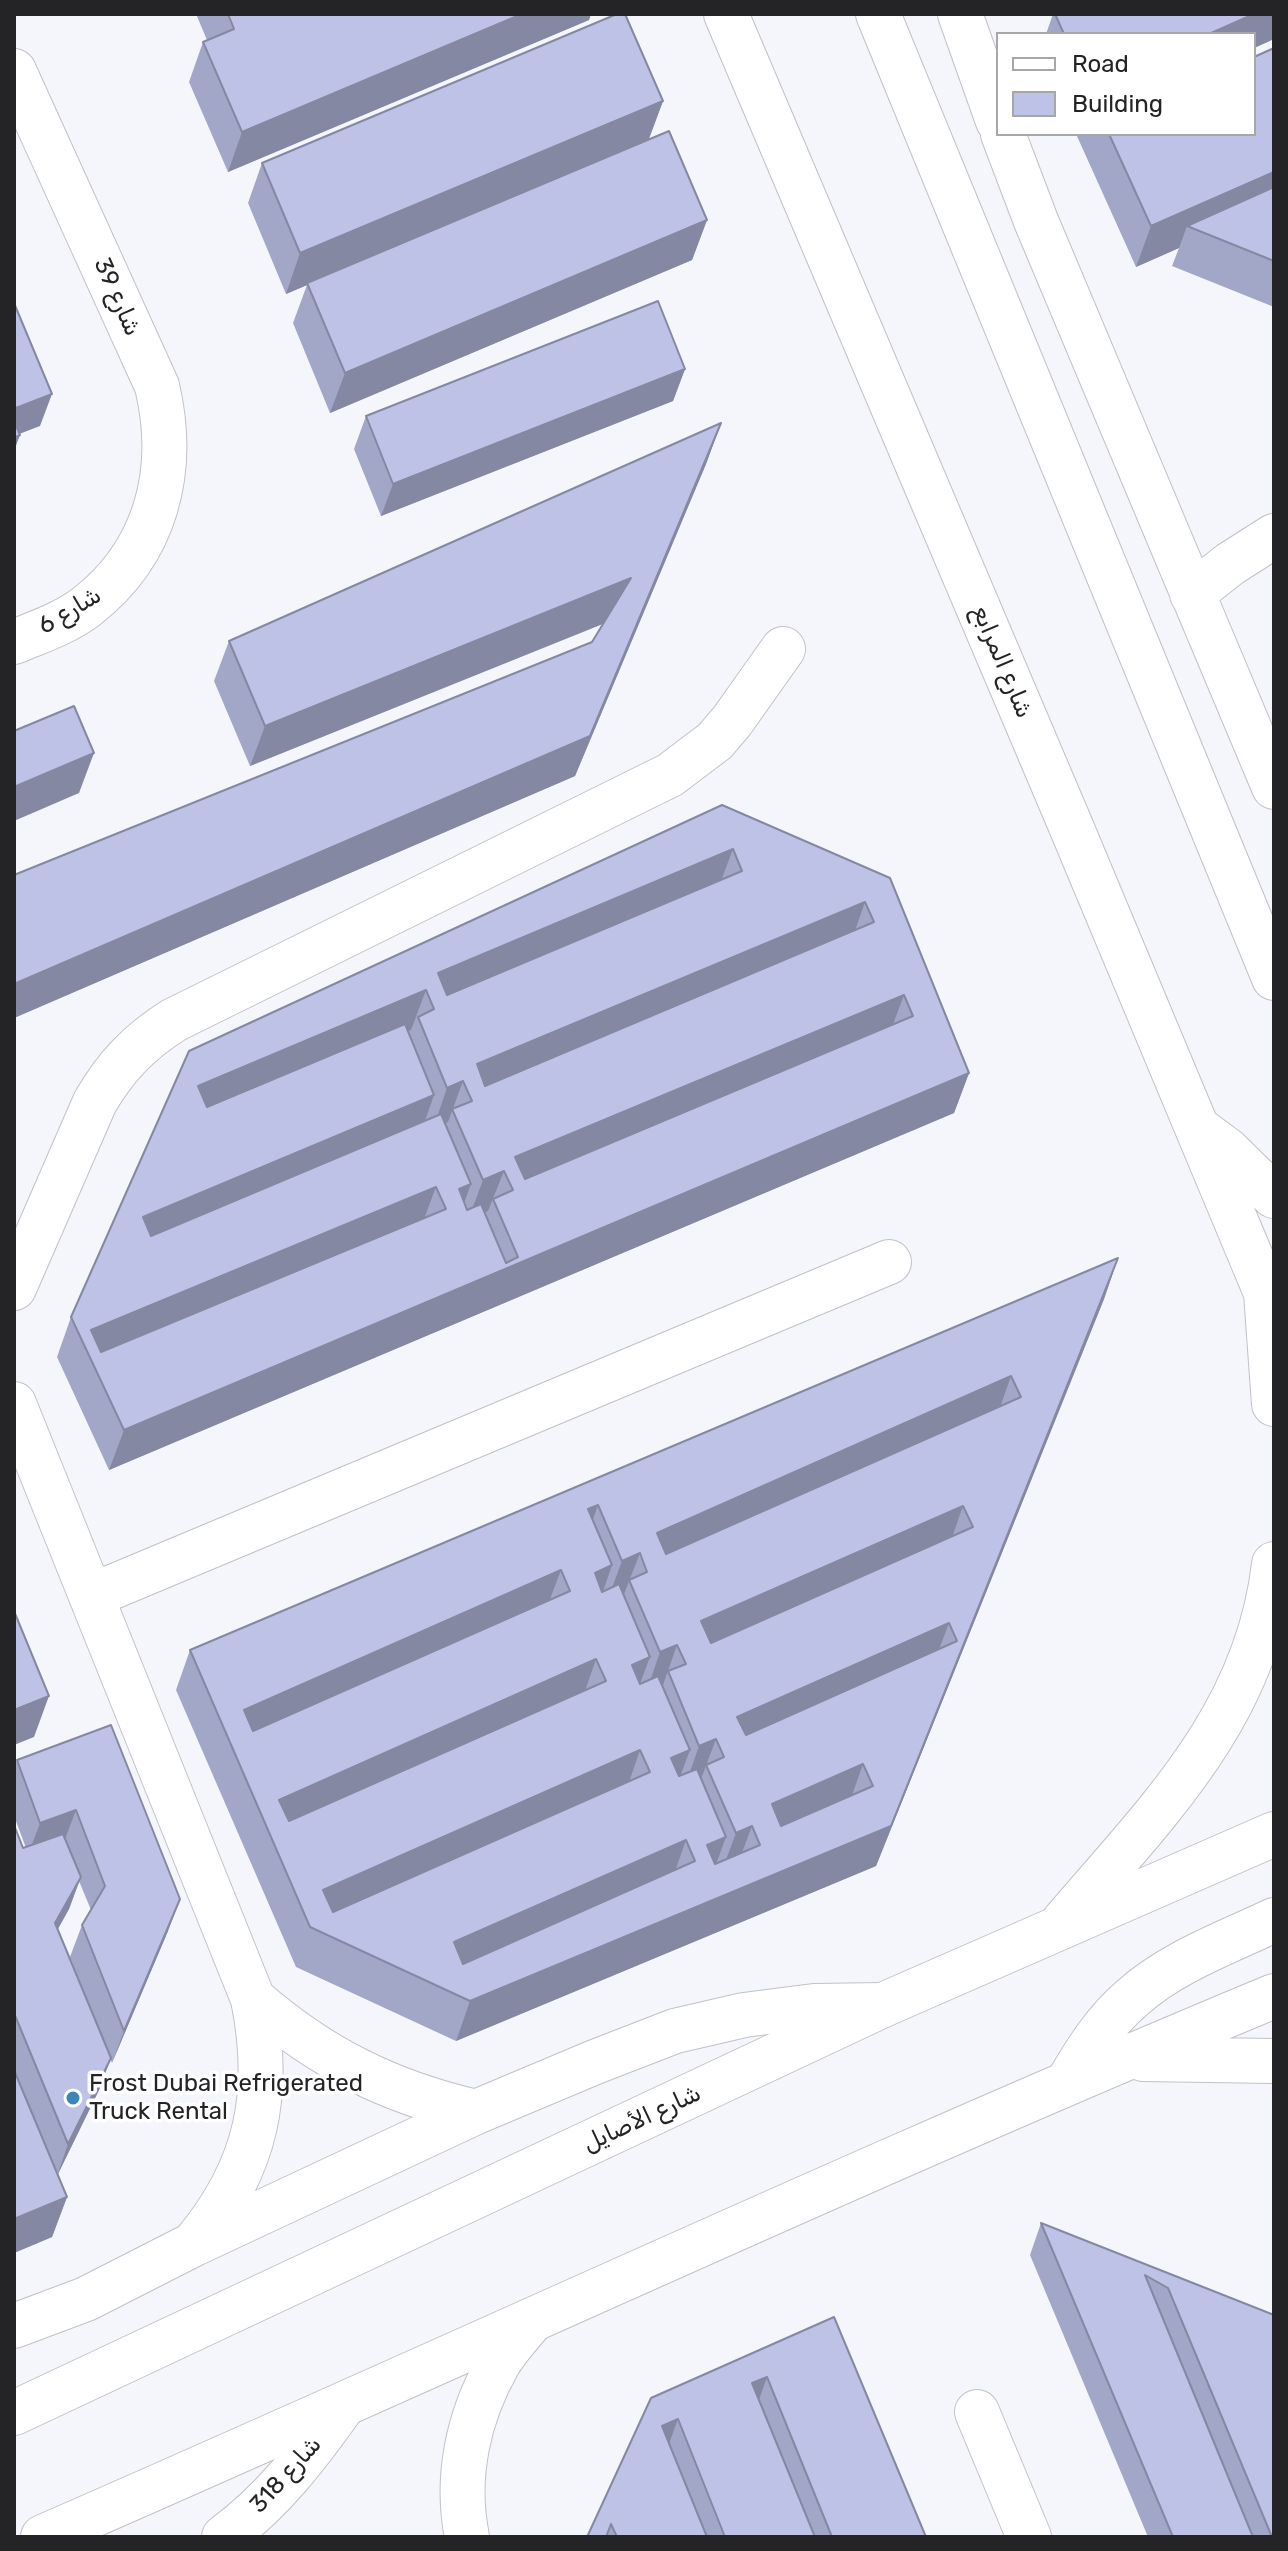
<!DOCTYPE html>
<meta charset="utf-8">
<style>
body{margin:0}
#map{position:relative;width:1288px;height:2551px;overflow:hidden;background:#f5f6fb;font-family:Rubik,sans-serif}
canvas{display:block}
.frame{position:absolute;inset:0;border:16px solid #242426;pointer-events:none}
.legend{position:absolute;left:996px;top:32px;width:260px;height:104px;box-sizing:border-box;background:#fff;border:2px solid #a7a7a8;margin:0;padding:10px 14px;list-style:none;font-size:24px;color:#242426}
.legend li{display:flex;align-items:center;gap:16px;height:40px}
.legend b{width:40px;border:2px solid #a7a7a8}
</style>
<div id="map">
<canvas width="1288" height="2551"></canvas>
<div class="frame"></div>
<ul class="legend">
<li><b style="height:10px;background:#fff"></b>Road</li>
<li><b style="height:22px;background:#bec2e7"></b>Building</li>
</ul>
</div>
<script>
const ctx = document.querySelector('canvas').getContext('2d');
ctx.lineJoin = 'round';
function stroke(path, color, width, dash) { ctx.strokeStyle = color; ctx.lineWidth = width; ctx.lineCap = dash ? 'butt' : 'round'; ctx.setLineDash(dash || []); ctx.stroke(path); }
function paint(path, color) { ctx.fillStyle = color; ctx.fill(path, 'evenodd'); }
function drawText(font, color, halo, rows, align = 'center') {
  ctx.font = font + ' Rubik,Vazirmatn,sans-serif'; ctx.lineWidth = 7; ctx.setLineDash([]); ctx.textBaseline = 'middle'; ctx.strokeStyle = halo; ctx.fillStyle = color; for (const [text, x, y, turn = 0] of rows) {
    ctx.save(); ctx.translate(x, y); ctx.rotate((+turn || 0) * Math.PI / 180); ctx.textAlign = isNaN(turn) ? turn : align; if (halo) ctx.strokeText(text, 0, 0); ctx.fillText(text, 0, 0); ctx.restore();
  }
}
const minor = new Path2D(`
 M960 14 998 121
 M14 71 157 386C177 470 157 552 86 607 65 623 38 632 14 642
 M1003 134 1036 221 1274 787
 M1192 594 1230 564 1274 536
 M14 1288 95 1102C116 1066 139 1042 174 1020L670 775 715 741 732 721 783 649
 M14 1404 253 1999C272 2093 257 2167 196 2241
 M91 1596 889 1262
 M253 1999C321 2058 389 2092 476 2112
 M14 2326 86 2299 194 2244 476 2112 595 2062 675 2031 744 2015 814 2006 883 2005
 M977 2412 1029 2537
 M224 2537C272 2502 308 2455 342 2407
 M467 2537C455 2477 468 2417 498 2364 507 2348 521 2334 532 2320`);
const major = new Path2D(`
 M726 14 1070 824 1274 1312
 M878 14 1274 978
 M1200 1130 1227 1150 1274 1196
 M1266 1293 1274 1404
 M1064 1921C1157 1812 1257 1715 1274 1564
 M1143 2059 1274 2061
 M1068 2082C1086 2051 1105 2021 1132 1998 1172 1962 1226 1943 1274 1920
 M14 2413 883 2005 1274 1834
 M43 2537C454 2358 860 2168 1274 1996`);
stroke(minor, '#c1c2c7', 46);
stroke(major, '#c1c2c7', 46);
stroke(minor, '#fff', 44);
stroke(major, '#fff', 44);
paint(new Path2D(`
 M196 14H591L589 20 228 172 189 82 203 42 207 40Z
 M1053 14H1274V39L1254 48V34H1046Z
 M1274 48V307L1172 266 1179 248 1136 267 1076 134H1254Z
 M663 101 649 139 707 220 692 260 330 413 293 323 307 285 286 294 248 203 262 163Z
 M685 369 673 401 381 516 354 449 366 416Z
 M721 423 706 464 575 776 14 1018V875L592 642 603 624 250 766 214 681 229 641Z
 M722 805 890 878 969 1073 954 1113 109 1470 57 1357 71 1317 189 1051Z
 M1118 1258 1104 1299 876 1866 456 2041 296 1967 176 1690 190 1650Z
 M111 1725 168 1931 112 2063 110 2058 99 2090 58 2174 67 2197 52 2237 14 2253V1825L23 1848H26L14 1816V1767L17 1760ZM79 1881 91 1910 82 1925 70 1957 96 2022 58 1929 69 1909Z
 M1041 2223 1274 2315V2537H1148L1030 2255Z
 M834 2317 926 2537H587L651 2398Z`), '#a3a7c7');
paint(new Path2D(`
 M522 14H591L589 20 228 172 242 132Z
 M1254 14H1274V39L1254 48V34H1209Z
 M663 101 648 141 286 294 300 253Z
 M1274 172V205L1187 226 1179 248 1136 267 1151 226Z
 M707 220 692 260 330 413 345 373Z
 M685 369 673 401 381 516 393 484Z
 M52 394 40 426 14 436V414L16 408Z
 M721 423 706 464 575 776 14 1018V984L590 736Z
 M20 435 14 451V438Z
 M631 578 617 618 250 766 265 726Z
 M94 753 79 793 14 821V787Z
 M733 849 718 889 434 1008 438 973Z
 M865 902 851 942 472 1100 477 1064Z
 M426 990 411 1030 184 1126 198 1086Z
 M904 995 889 1035 512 1193 515 1157Z
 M969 1073 954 1113 109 1470 124 1430Z
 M463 1081 448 1122 433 1129 447 1088Z
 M434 1095 420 1135 128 1258 143 1217Z
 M504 1171 488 1211 468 1220 483 1180Z
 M471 1184 456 1225 459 1189Z
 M436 1187 421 1227 93 1363 91 1330Z
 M1118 1258 1104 1299 876 1866 456 2041 470 2001 891 1826Z
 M1011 1376 997 1416 647 1571 657 1533Z
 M598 1505 584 1545 588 1509Z
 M963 1506 949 1546 687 1662 701 1621Z
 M640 1553 624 1594 607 1601 622 1561Z
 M612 1565 598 1606 595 1573Z
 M561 1570 546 1610 233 1748 244 1710Z
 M949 1623 934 1663 724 1756 737 1717Z
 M677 1645 663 1685 646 1693 660 1652Z
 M650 1657 635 1697 632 1665Z
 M596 1659 582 1700 271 1837 279 1800Z
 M49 1696 34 1737 14 1745V1710Z
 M716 1739 701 1779 685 1786 699 1746Z
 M640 1750 626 1791 313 1929 323 1890Z
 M690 1750 675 1790 671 1758Z
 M863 1764 849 1804 759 1844 772 1804Z
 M76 1810 64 1842 28 1855 40 1823Z
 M752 1826 737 1866 721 1873 736 1833Z
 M726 1837 711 1878 707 1845Z
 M686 1840 672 1880 439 1983 454 1942Z
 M81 1877 69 1909 43 1955 55 1923Z
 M180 1899 168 1931 112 2063 124 2031Z
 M111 2058 99 2090 57 2176 68 2144Z
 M67 2197 52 2237 14 2253V2219Z
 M767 2377 753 2417 752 2383Z
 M678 2419 663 2460 662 2426Z`), '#8588a2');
const building = new Path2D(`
 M228 14H522L242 132 203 42 234 29Z
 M617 14H625L663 101 300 253 262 163Z
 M1055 14H1254L1209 34H1064Z
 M1274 48V172L1151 226 1109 134H1254V57Z
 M669 131 707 220 345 373 307 283Z
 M1274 187V261L1187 226Z
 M658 301 685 369 393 484 366 416Z
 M14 303 52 394 16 408 14 404Z
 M14 421 20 435 14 438Z
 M721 423 590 736 14 984V875L592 642 631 578 265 726 229 641Z
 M74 706 94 753 14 787V731Z
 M722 805 890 878 969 1073 124 1430 71 1317 189 1051ZM733 849 742 871 447 995 438 973ZM865 902 874 922 485 1086 477 1064ZM426 990 434 1009 418 1017 447 1088 463 1081 472 1101 452 1109 483 1180 504 1171 513 1190 493 1199 518 1257 506 1263 481 1204 467 1210 459 1189 471 1184 441 1114 151 1236 143 1217 434 1095 405 1024 207 1107 198 1086ZM904 995 913 1016 525 1179 515 1157ZM436 1187 446 1209 101 1352 91 1330Z
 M1118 1258 891 1826 470 2001 310 1927 190 1650ZM1011 1376 1021 1397 666 1554 657 1533ZM598 1505 622 1561 640 1553 647 1572 629 1580 660 1652 677 1645 686 1664 668 1671 699 1746 716 1739 724 1757 706 1765 736 1833 752 1826 760 1845 715 1864 707 1845 726 1837 697 1769 679 1776 671 1758 690 1750 658 1676 640 1684 632 1665 650 1657 619 1584 602 1592 595 1573 612 1565 588 1509ZM963 1506 973 1527 711 1643 701 1621ZM561 1570 570 1591 253 1731 244 1710ZM949 1623 957 1641 746 1735 737 1717ZM596 1659 606 1681 289 1821 279 1800ZM640 1750 650 1772 333 1912 323 1890ZM863 1764 873 1786 781 1826 772 1804ZM686 1840 695 1861 463 1964 454 1942Z
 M14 1611 49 1696 14 1710Z
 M111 1725 180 1899 124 2031 82 1925 105 1886 76 1810 40 1823 17 1760Z
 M14 1825 23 1848 63 1834 81 1877 55 1923 111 2058 68 2144 14 2013Z
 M14 2070 67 2197 14 2219Z
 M1041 2223 1274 2315V2537H1272L1168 2288 1145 2275 1253 2537H1173Z
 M834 2317 926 2537H832L767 2377 752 2383 815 2537H725L678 2419 662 2426 707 2537H617L611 2524 606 2537H587L651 2398Z`);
paint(building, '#bec2e7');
stroke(building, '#8588a2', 2);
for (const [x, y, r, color] of [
 [73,2098,8,"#3c85b9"]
]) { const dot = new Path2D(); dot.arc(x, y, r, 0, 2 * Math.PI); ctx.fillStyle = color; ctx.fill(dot); stroke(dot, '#fff', 3); }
drawText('24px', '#242426', '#fff', [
 ["شارع 39",117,297,66],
 ["شارع 6",70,611,-31],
 ["شارع المرابع",1002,662,67],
 ["شارع الأصايل",642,2119,-25],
 ["شارع 318",286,2475,-48]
]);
drawText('24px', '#242426', '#fff', [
 ["Frost Dubai Refrigerated",89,2084],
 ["Truck Rental",89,2112]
], 'left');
</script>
